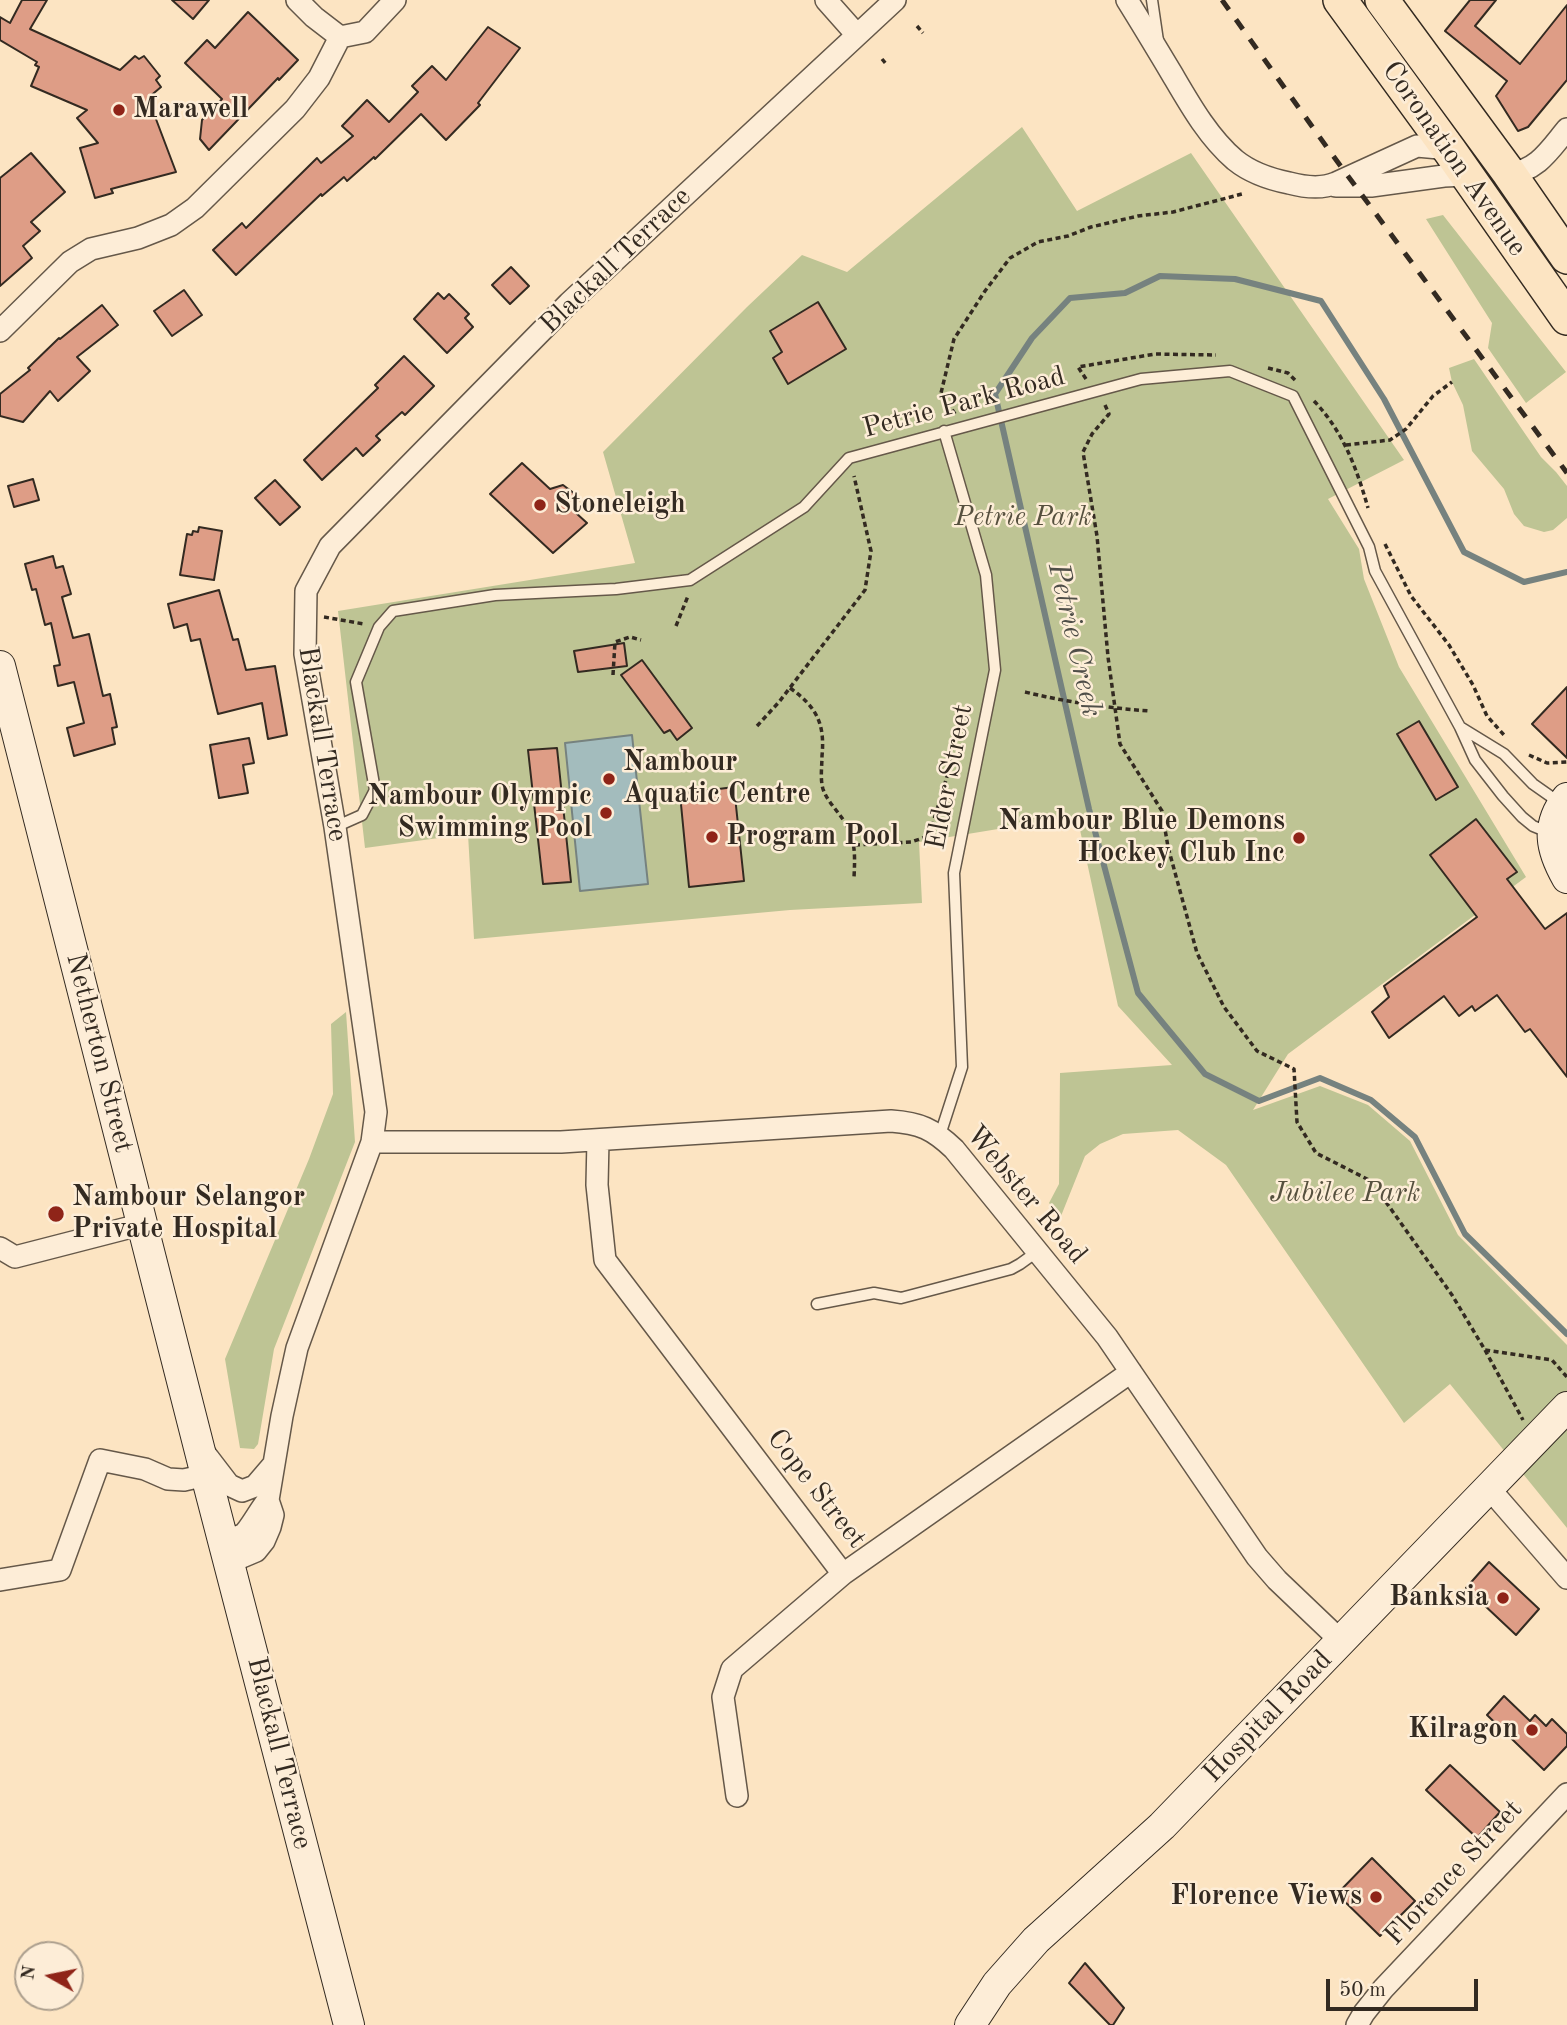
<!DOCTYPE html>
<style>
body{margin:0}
#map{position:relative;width:1567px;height:2025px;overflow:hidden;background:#fce4c2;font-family:"Old Standard TT",serif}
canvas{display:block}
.north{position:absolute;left:14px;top:1941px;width:70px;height:70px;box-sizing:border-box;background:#fdedd7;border:2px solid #ac9f8e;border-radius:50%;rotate:279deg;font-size:19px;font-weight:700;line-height:28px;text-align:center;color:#332a21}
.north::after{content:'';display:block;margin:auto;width:24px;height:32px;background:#8f2418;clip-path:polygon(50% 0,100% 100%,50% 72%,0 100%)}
.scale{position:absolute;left:1326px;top:1979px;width:152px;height:32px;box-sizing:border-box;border:4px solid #332a21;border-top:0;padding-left:9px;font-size:21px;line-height:24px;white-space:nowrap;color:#332a21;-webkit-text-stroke:5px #fdedd7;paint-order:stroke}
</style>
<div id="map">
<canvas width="1567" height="2025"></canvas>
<div class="north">N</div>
<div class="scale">50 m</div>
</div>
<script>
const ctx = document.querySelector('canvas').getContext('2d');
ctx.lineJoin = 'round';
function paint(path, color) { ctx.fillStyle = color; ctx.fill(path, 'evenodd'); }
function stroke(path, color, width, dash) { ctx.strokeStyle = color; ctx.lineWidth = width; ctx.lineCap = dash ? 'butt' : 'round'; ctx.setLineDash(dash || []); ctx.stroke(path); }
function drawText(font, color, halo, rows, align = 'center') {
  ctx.font = font + ' "Old Standard TT",serif'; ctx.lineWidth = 5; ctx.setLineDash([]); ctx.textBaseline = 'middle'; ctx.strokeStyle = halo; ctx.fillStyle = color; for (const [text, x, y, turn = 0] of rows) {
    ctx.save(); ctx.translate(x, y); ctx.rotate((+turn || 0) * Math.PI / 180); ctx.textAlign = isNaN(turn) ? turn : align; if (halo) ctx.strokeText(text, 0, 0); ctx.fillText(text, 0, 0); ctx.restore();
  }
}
paint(new Path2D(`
 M1022 127 1077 211 1191 153 1404 460 1328 499 1359 549 1364 579 1399 667 1526 877 1288 1054 1253 1110 1320 1086 1368 1105 1410 1141 1458 1235 1567 1345V1528L1450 1384 1404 1423 1226 1165 1178 1130 1123 1134 1100 1144 1085 1156 1061 1216 1049 1203 1059 1184 1060 1073 1172 1065 1118 1006 1077 816 919 842 922 903 790 910 474 939 468 834 365 848 338 611 635 563 603 452 747 307 802 255 847 272Z
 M1443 215 1566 372 1526 403 1488 348 1492 323 1426 219Z
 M1474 359 1541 457 1556 472 1567 486V518L1553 530 1544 532 1524 526 1514 514 1504 489 1472 451 1463 405 1452 382 1449 368Z
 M346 1012 355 1142 274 1349 258 1444 254 1449 240 1448 225 1359 309 1159 333 1094 331 1024Z`), '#bec494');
const water = new Path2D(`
 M632 735 648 884 580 891 565 743Z`);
paint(water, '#a3bcbd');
stroke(water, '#76827f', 2);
stroke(new Path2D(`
 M1567 572 1524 582 1464 552 1384 399 1321 301 1235 279 1160 276 1125 293 1070 298 1032 338 995 394 1089 809 1138 993 1205 1074 1259 1101 1320 1078 1371 1100 1415 1137 1465 1234 1567 1334`), '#76827f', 6);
const building = new Path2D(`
 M22 0H47L30 29 120 70 135 56 139 59 144 56 160 76 156 80 161 87 148 98 176 172 111 189 113 193 95 198 80 148 98 143 77 118 87 110 31 86 39 67 35 65 37 62 0 40V17L10 23Z
 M172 0H209L193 19Z
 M1470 0H1496L1475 26 1520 64 1567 5V80L1528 127 1518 131 1496 96 1507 81 1445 31Z
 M248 12 298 60 279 80 278 78 209 150 200 139 202 120 222 99 185 63 207 40 215 48Z
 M488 27 520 48 478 103 480 105 446 140 421 114 375 159 374 157 347 181 344 177 322 196 321 194 236 275 213 250 242 223 246 228 317 158 321 163 353 136 342 126 367 100 389 122 418 92 412 86 432 66 446 80Z
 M31 153 65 192 31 222 40 231 23 246 32 258 0 286V178Z
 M511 267 529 286 510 304 492 285Z
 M184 290 202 315 172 336 154 311Z
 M438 293 444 299 449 294 469 314 465 318 473 327 447 353 414 319Z
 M818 302 846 349 788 384 773 358 782 352 770 331Z
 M102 305 118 325 77 357 90 371 58 401 50 391 23 422 0 416V394L30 370 28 368 59 338 60 339Z
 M404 356 434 386 405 415 402 412 376 436 380 440 363 456 356 448 322 480 304 460 378 388 375 385Z
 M522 463 550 489 563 485 579 497 576 513 587 523 553 553 490 494Z
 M33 479 39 500 14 507 8 486Z
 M275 480 300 507 280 525 255 498Z
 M199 527 222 531 214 580 180 575 187 534 192 535 193 531 198 532Z
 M53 556 56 568 63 566 71 594 62 597 73 638 89 634 103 696 110 694 117 727 112 728 115 744 74 756 67 728 84 723 74 682 58 686 54 666 60 665 51 623 45 625 36 589 32 590 25 564Z
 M219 590 233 640 238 639 246 670 275 666 287 735 268 739 262 703 218 714 200 639 191 641 187 624 174 628 168 604Z
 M624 643 627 666 578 672 574 651Z
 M642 660 692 728 677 740 670 730 664 733 621 675Z
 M1567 687V758L1532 724Z
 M1419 721 1458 787 1436 800 1397 734Z
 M249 738 254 763 243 765 248 793 219 798 210 745Z
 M557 748 571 882 543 884 528 750Z
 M734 787 744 881 689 887 680 794Z
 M1476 819 1517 872 1507 879 1545 929 1567 913V1077L1530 1029 1525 1032 1497 995 1475 1011 1472 1006 1459 1016 1444 996 1389 1038 1372 1012 1389 997 1384 986 1477 917 1430 855Z
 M1489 1562 1539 1609 1516 1635 1466 1588Z
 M1504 1696 1530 1721 1535 1715 1546 1726 1552 1719 1567 1734V1746L1544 1770 1487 1715Z
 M1450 1765 1500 1812 1477 1838 1426 1790Z
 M1372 1858 1415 1901 1380 1936 1337 1894Z
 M1085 1963 1124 2008 1113 2025H1110L1069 1983Z`);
paint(building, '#de9d86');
stroke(building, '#332a21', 2);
const lane = new Path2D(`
 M1152 0 1158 41
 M1460 727 1504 754 1533 784 1560 803
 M335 827 362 815 375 790 356 682 379 627 393 611 495 595 616 589 690 580 804 507 849 458 1141 379 1230 371 1293 396 1369 547 1375 571 1460 727 1475 760 1503 796 1522 817 1533 826 1550 833
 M940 1135 962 1067 954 873 995 670 986 575 944 431
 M817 1304 874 1293 901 1298 1011 1269 1020 1264 1038 1251`);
const street = new Path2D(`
 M297 0 314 17 340 37
 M826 0 857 35
 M1127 0C1142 24 1157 49 1172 74 1189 103 1208 137 1235 160 1251 173 1269 179 1289 183 1304 187 1322 189 1336 183L1417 146 1439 148 1450 151
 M1509 173C1537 172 1551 148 1567 129
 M1336 186H1371L1444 176 1467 175
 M0 331 70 262 91 249 138 238 171 225 195 208 295 109 319 78 340 37 365 32 395 0
 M598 1140 597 1185 605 1260 843 1574
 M372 1142H561L891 1121C920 1123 933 1129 954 1149L1107 1337 1257 1557 1277 1580 1341 1641
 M0 1248 15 1257 143 1224
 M206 1455 229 1485 242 1491 255 1486 273 1465
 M1488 1487 1567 1578
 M224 1541C230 1539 237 1537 242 1535 249 1531 260 1509 268 1500
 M230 1562 256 1551 264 1541 270 1527 273 1515 268 1500 282 1416 297 1348 372 1142 376 1112 335 827 305 654 306 591 330 546 569 303 895 0
 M0 1580 60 1570 100 1460 145 1469 168 1479 184 1480 206 1475
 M737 1796 723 1697 732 1669 843 1574 1131 1372
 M1357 2025 1364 2013 1383 1989 1567 1794`);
const secondary = new Path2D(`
 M0 666 206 1475 349 2025
 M1567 798C1545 826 1551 850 1567 878
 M970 2025 997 1984 1036 1940 1162 1826 1567 1407`);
const primary = new Path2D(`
 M1340 0 1450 151 1567 318
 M1382 0 1509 173 1567 257`);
stroke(lane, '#655849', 13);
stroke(street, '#655849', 24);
stroke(secondary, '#332a21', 32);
stroke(primary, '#332a21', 36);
stroke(new Path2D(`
 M917 26 923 33
 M882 59 887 65
 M1268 368 1288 373 1295 380
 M1086 379 1078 367 1155 354 1216 355
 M1314 401C1343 431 1357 469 1368 508
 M1105 405 1109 414 1092 434 1083 452 1097 536 1108 657 1120 744 1162 811 1168 847 1197 953 1224 1007 1257 1051 1294 1069 1297 1122 1316 1153 1371 1181 1452 1295 1485 1350 1552 1360 1567 1377
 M955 414 941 393 954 339 985 291 1010 258 1038 242 1068 236 1091 227 1138 216 1173 212 1242 194
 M1346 445 1390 440 1406 429 1433 396 1452 382
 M1385 544 1411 596 1449 645 1473 685 1487 716 1504 735
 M324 617 364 624
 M676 626 688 596
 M613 675 615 642 630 637 641 640
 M790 688C817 707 825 724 822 756 822 766 820 779 823 789 827 801 837 810 844 821 856 839 855 856 854 878
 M1025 692C1066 702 1108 708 1150 711
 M757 726 779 702 865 590 871 551 854 476
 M1529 755 1547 763 1567 762
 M855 845 911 842 929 836 952 760
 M1485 1350 1523 1420`), '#332a21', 3.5, [5, 3.5]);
stroke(lane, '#fdedd7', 10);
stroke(street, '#fdedd7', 21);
stroke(secondary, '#fdedd7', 30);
stroke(primary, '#fce4c2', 33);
stroke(new Path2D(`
 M1222 0 1331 153 1567 473`), '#332a21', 5, [12, 12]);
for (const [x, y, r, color] of [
 [119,110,7,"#8f2418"],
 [540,505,7,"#8f2418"],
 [609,779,7,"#8f2418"],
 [606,813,7,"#8f2418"],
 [712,837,7,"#8f2418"],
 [1299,838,7,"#8f2418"],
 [56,1214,9,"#8f2418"],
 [1503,1598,7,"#8f2418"],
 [1532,1730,7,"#8f2418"],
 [1376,1897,7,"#8f2418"]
]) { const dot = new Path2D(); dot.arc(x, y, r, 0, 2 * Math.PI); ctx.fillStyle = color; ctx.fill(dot); stroke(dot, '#fdedd7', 2.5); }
drawText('bold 28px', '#332a21', '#fdedd7', [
 ["Marawell",133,110],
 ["Stoneleigh",554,505],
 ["Nambour",623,763],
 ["Aquatic Centre",623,795],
 ["Nambour Olympic",592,797,"right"],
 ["Swimming Pool",592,829,"right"],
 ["Nambour Blue Demons",1285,822,"right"],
 ["Hockey Club Inc",1285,854,"right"],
 ["Program Pool",726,837],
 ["Nambour Selangor",72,1198],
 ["Private Hospital",72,1230],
 ["Banksia",1489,1598,"right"],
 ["Kilragon",1518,1730,"right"],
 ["Florence Views",1362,1897,"right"]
], 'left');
drawText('28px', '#332a21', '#fdedd7', [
 ["Coronation Avenue",1454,159,55],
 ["Blackall Terrace",616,261,-44],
 ["Petrie Park Road",964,403,-15],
 ["Blackall Terrace",322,744,81],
 ["Elder Street",950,777,-79],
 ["Netherton Street",99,1053,76],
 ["Webster Road",1026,1195,50],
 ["Cope Street",816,1489,52],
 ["Hospital Road",1268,1717,-46],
 ["Blackall Terrace",279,1753,76],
 ["Florence Street",1454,1873,-47]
]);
drawText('italic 28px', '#56503e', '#fdedd7', [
 ["Petrie Park",1023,518],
 ["Jubilee Park",1345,1194]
]);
drawText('italic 30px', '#4f4e48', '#fdedd7', [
 ["Petrie Creek",1074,640,77]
]);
</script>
